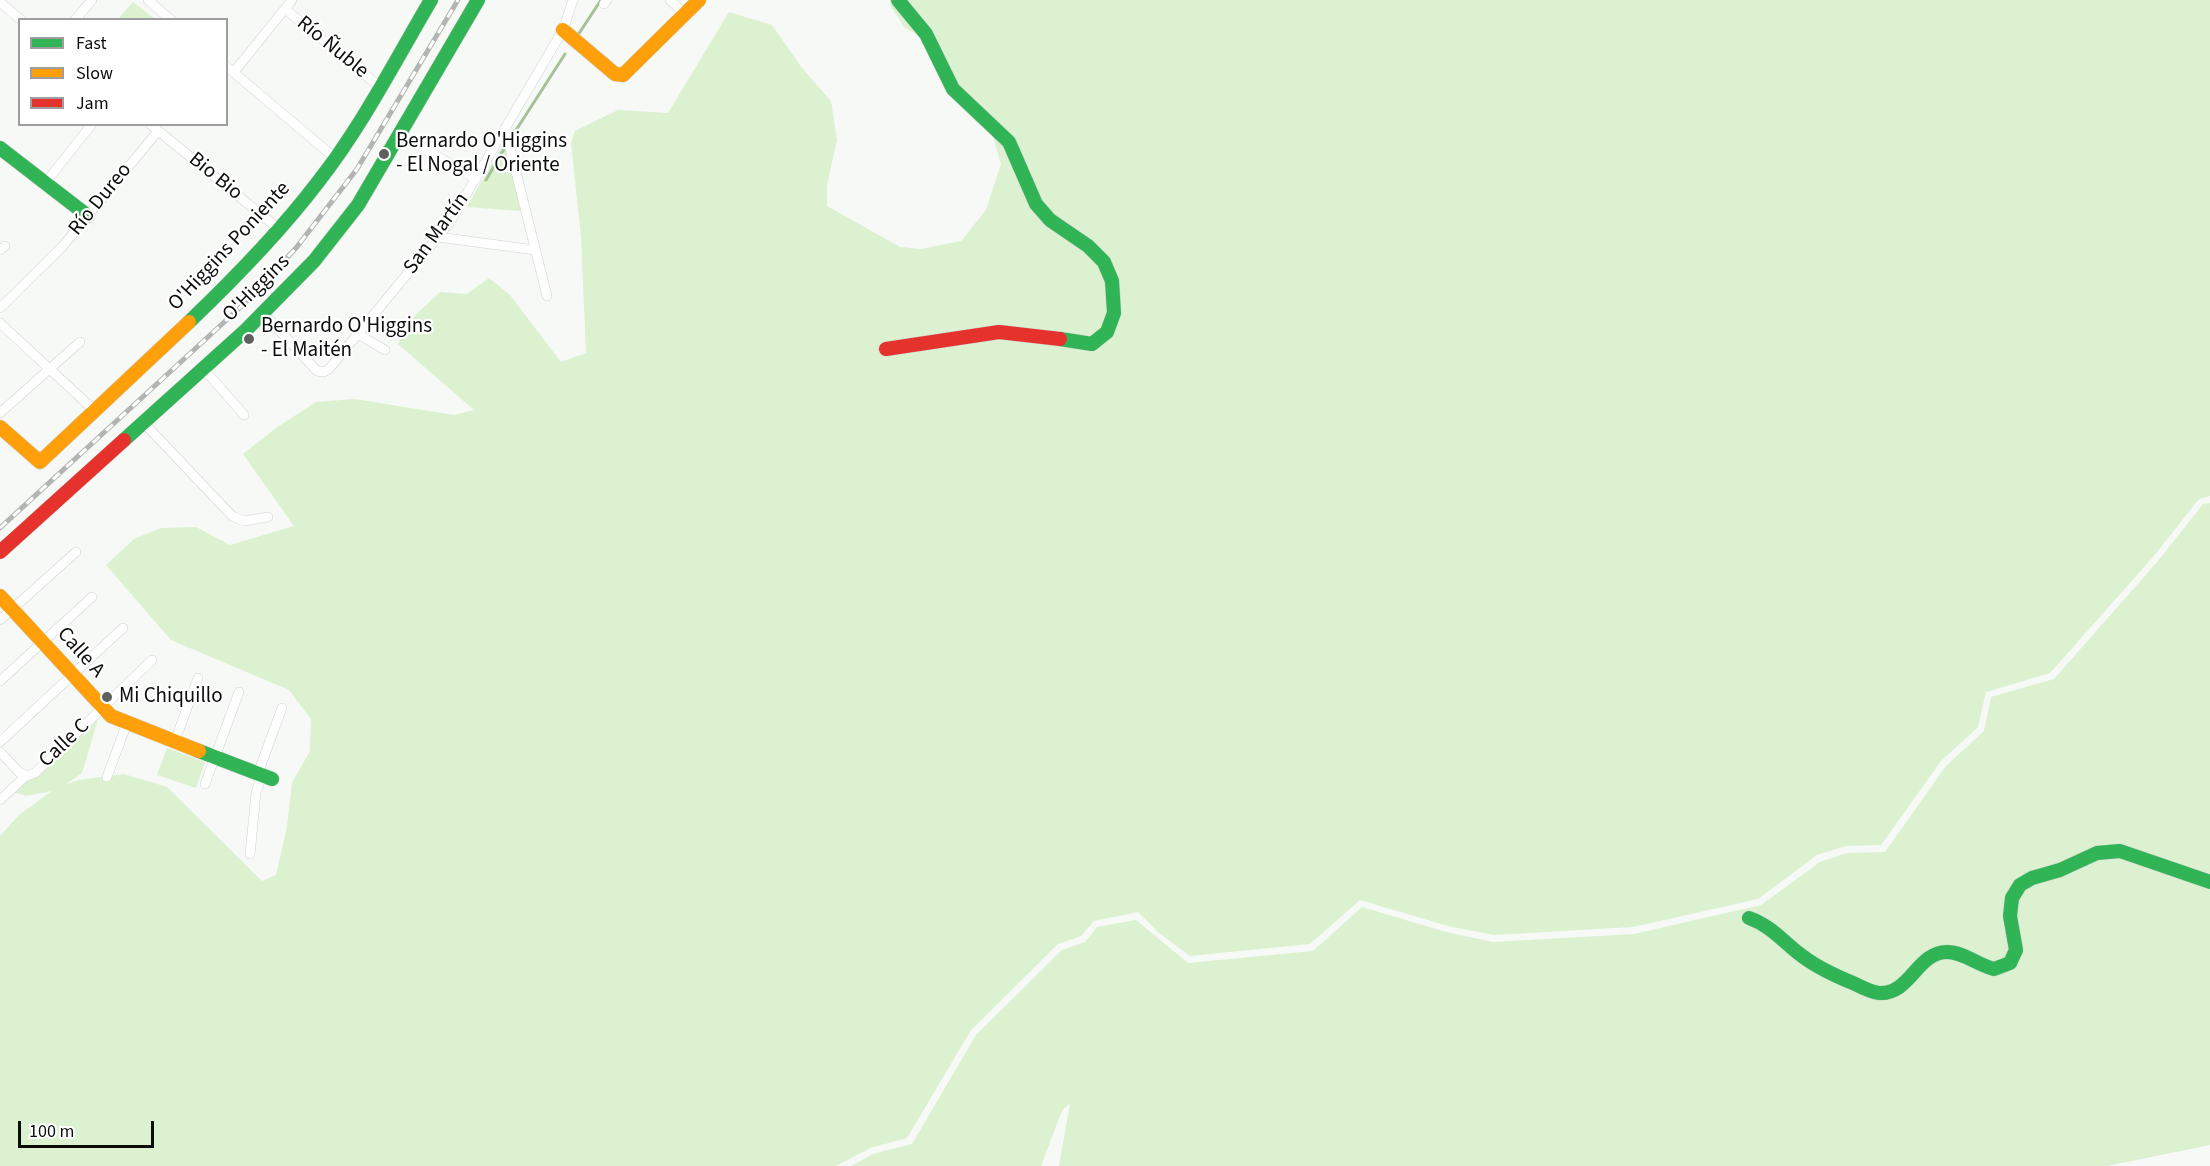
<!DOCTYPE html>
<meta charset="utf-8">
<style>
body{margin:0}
#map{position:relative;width:2210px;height:1166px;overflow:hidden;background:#f6f9f5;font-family:"Source Sans 3",sans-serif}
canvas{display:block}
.legend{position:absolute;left:18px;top:18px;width:210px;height:108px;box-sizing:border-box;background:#fff;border:2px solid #9d9e9d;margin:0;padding:8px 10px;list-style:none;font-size:18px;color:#0b0d0b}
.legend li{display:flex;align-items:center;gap:12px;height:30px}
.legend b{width:30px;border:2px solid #9d9e9d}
.scale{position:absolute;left:18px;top:1121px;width:136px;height:27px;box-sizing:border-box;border:3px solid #0b0d0b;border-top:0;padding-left:8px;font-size:18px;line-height:21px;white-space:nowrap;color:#0b0d0b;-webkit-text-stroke:4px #fff;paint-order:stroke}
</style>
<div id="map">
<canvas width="2210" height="1166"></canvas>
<ul class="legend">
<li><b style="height:8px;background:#30b455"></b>Fast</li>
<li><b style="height:8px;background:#ff9f0a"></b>Slow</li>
<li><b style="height:8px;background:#e5322d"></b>Jam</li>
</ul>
<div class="scale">100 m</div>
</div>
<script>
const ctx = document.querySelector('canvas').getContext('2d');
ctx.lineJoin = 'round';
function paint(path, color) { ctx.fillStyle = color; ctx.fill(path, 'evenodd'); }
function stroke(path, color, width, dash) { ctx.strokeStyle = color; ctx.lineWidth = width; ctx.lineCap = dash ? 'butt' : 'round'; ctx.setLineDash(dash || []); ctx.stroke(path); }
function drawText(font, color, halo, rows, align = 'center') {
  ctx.font = font + ' "Source Sans 3",sans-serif'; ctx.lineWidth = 4.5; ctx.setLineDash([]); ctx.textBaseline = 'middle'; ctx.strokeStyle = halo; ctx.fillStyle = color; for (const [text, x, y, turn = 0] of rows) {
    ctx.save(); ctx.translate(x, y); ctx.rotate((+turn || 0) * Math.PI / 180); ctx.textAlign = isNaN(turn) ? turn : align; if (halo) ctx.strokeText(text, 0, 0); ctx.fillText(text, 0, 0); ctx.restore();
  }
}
paint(new Path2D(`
 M890 0H2210V496L2199 499 2153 557 2050 673 1986 692 1978 727 1941 761 1881 845 1846 846 1817 855 1758 899 1633 927 1494 935 1448 926 1360 900 1310 944 1190 956 1159 933 1138 912 1094 921 1081 936 1058 944 971 1030 907 1138 870 1148 836 1166H0V836L19 815 52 791 26 796 13 792 23 782 32 780 98 719 82 773 65 785 78 780 124 774 167 787 262 881 276 875 287 827 292 783 310 751 311 719 289 690 171 640 106 565 134 539 161 528 196 527 230 545 294 526 243 454 276 428 316 402 355 399 454 415 474 410 398 344 407 323 440 292 467 294 489 278 510 295 561 362 586 353 581 236 571 143 575 131 618 110 668 113 729 12 772 25 802 68 831 101 837 140 827 185V206L900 247 921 249 961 241 986 210 1001 164 988 120 953 93 931 42 905 28 891 7Z
 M133 2 155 19H118Z
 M504 142 521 211 467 207Z
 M2210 503V1145L2107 1166H1059L1070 1104 1064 1108 1060 1116 1041 1166H851L873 1154 912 1144 976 1035 1062 950 1085 942 1097 927 1136 920 1188 963 1313 951 1362 907 1446 932 1493 942 1634 934 1761 905 1820 862 1847 853 1885 852 1946 766 1984 731 1991 697 2054 679 2158 561 2203 504Z
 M167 748 205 762 196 788 157 775Z`), '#dbf1d0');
stroke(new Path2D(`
 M578 35 601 0
 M511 138 565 54
 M486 180 504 149`), '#a6c097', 3);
const street = new Path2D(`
 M148 0 171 20
 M670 0 685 14
 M0 2 21 20
 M604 4 607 0
 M285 9 380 87
 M75 20 92 0
 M226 66 335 158
 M234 72 292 0
 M150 124 280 230
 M505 128 547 296
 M399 134 476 179
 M49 182 50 177 92 124
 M438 237 535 250
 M0 250 5 246
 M0 308 62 247 158 131
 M264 314 317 371 324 372 329 369 450 222 563 30 573 0
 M0 323 95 411
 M358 334 385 350
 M203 368 244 415
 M0 413 80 342
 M143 422 232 516 244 521 268 517
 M0 620 76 552
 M0 681 92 597
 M175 741 198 678
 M0 742 123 628
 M0 752 19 772 26 776
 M258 773 282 708
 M107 777 127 723
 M205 784 239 692
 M0 800 26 776 35 773 152 660
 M250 854 256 793 262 775`);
const fast = new Path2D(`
 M898 0 926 34 953 89 1009 142 1036 204 1050 220 1088 246 1104 262 1112 281 1114 313 1107 332 1092 344 1060 339
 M0 148 88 216
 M189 322C235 278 280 232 318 182 362 126 395 61 431 0
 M124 440 246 330 314 261 358 205 478 0
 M199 751 272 779
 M1749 918C1769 925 1781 939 1797 952 1814 966 1833 975 1853 983 1861 987 1870 992 1879 993 1910 995 1917 952 1947 952 1963 952 1978 965 1994 969L2010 963 2016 950 2010 916 2012 898 2020 885 2032 878 2060 870 2097 853 2120 851 2210 882`);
const slow = new Path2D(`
 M563 30 615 74 623 75 699 0
 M0 427 40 462 189 322
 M0 596 111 716 199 751`);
const jam = new Path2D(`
 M886 349 999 332 1060 339
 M0 552 124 440`);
stroke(street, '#d1d3d1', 10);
stroke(fast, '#d1d3d1', 15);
stroke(slow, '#d1d3d1', 15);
stroke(jam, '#d1d3d1', 15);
stroke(street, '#fefefe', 9);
stroke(fast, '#30b455', 14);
stroke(slow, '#ff9f0a', 14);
stroke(jam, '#e5322d', 14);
const rail = new Path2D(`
 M0 528 245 303 296 248 357 169 458 0`);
stroke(rail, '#b3b4b3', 5);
stroke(rail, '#fff', 3, [9]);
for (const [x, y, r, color] of [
 [384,154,6,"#5d605d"],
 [249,339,6,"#5d605d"],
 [107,697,6,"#5d605d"]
]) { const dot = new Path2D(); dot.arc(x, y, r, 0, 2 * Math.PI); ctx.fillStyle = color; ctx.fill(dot); stroke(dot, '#fff', 2); }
drawText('21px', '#0b0d0b', '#fff', [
 ["Río Ñuble",332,48,39],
 ["Bio Bio",215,177,39],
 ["Río Dureo",101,200,-51],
 ["San Martín",437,234,-54],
 ["O'Higgins Poniente",230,247,-47],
 ["O'Higgins",257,289,-45],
 ["Calle A",80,653,48],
 ["Calle C",65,744,-43]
]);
drawText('21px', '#0b0d0b', '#fff', [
 ["Bernardo O'Higgins",396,142],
 ["- El Nogal / Oriente",396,166],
 ["Bernardo O'Higgins",261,327],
 ["- El Maitén",261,351],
 ["Mi Chiquillo",119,697]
], 'left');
</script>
